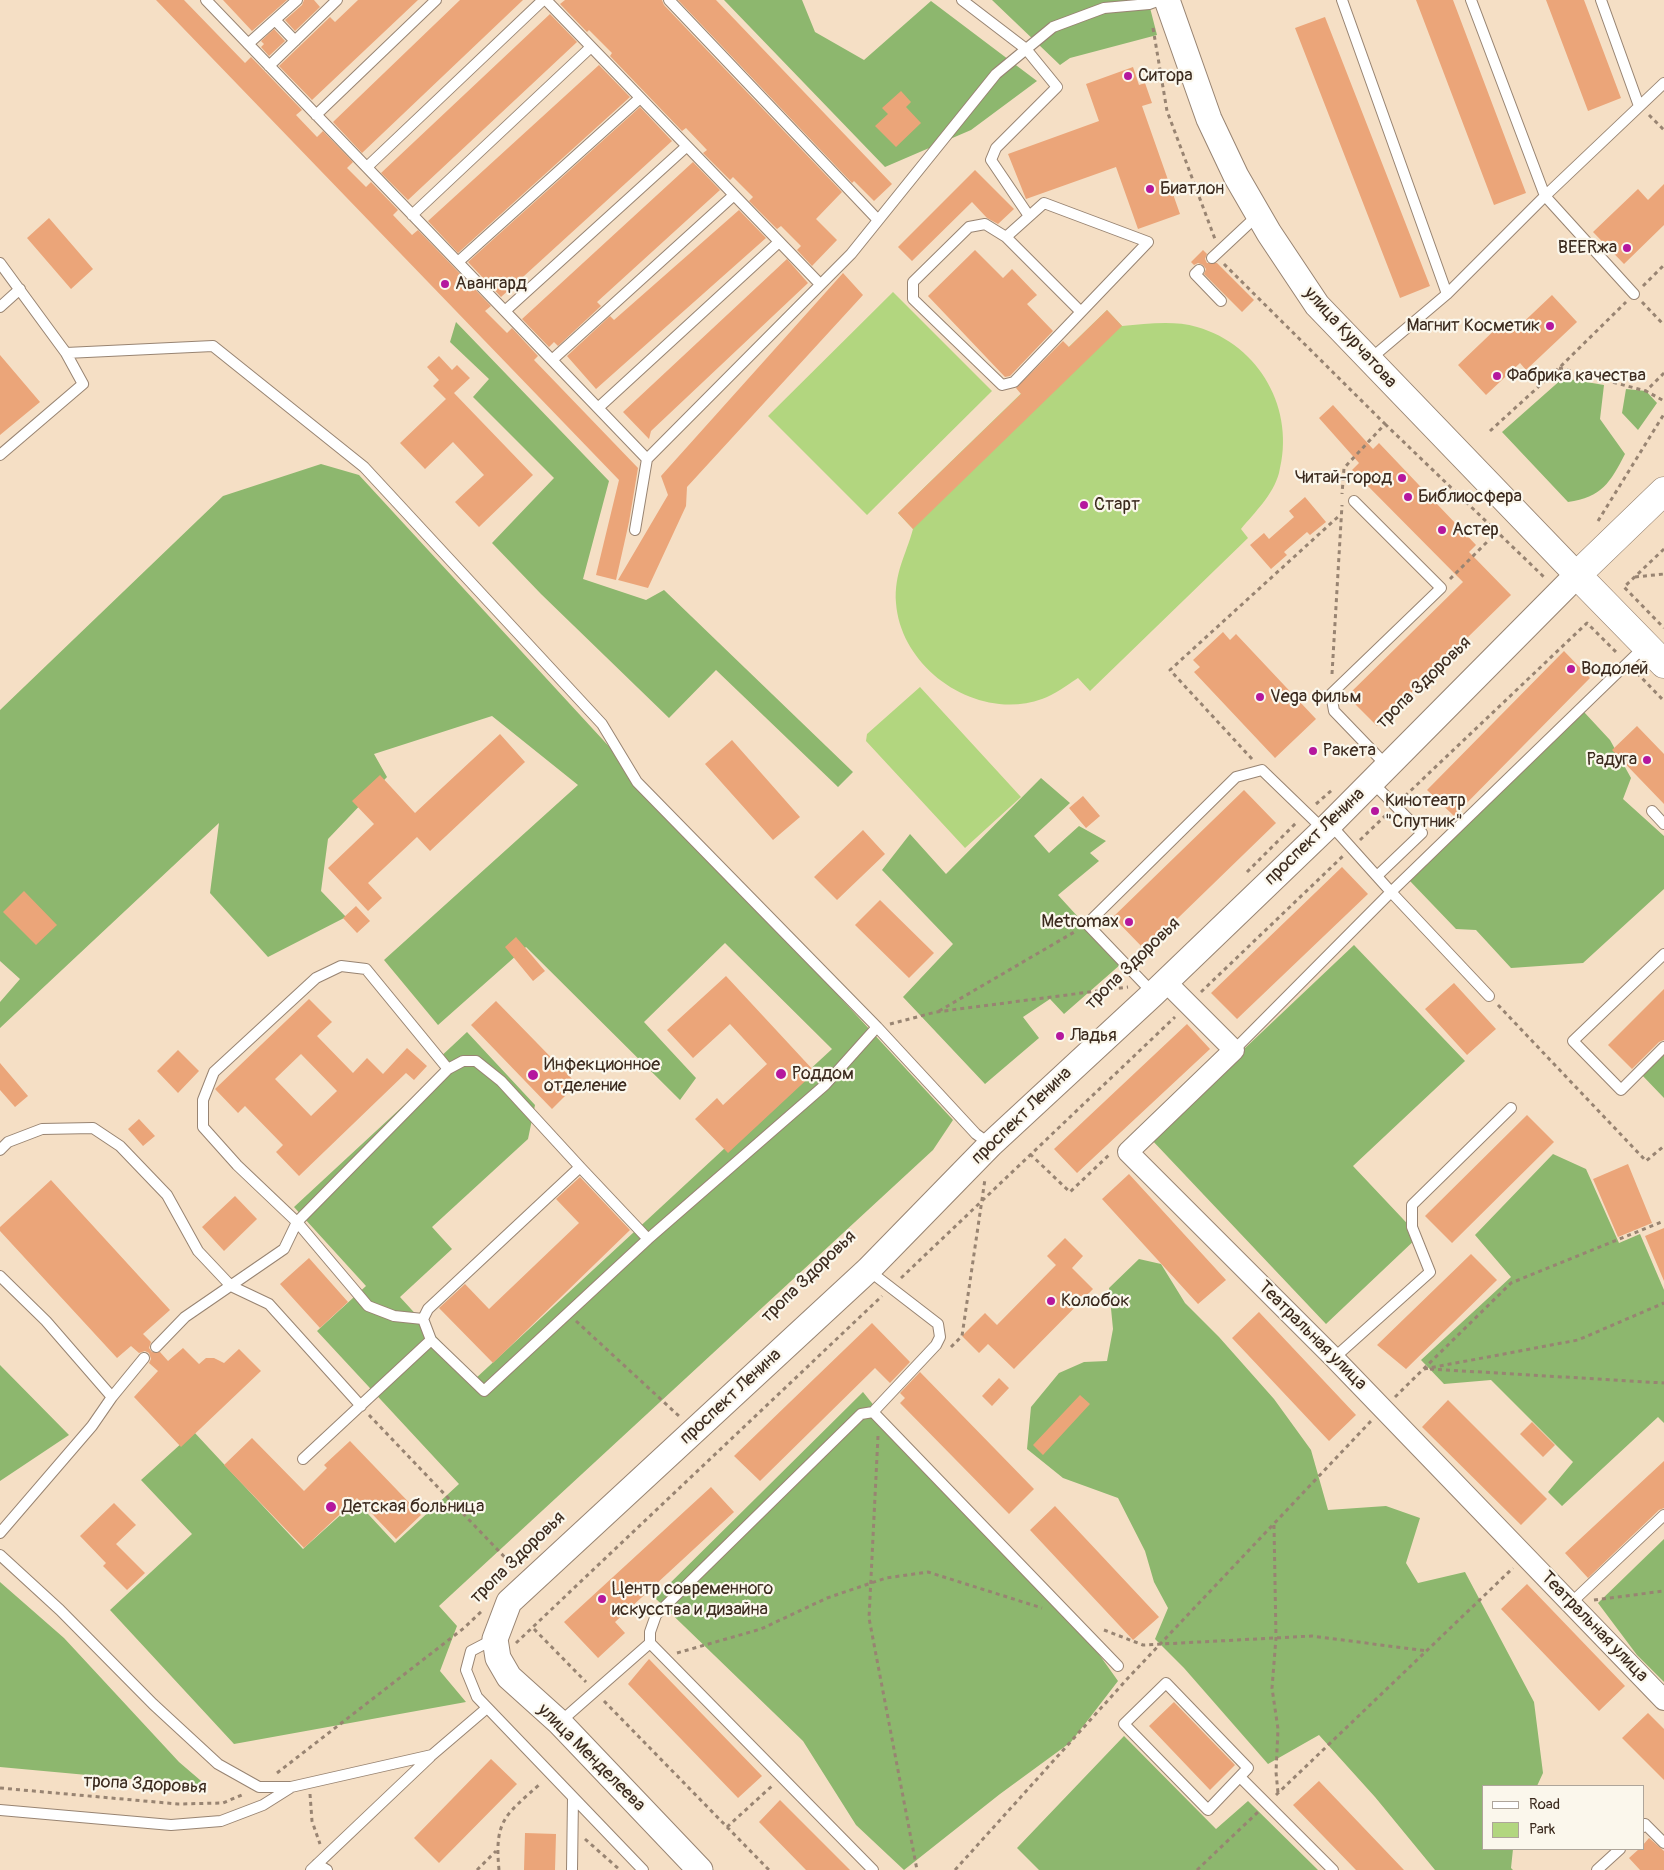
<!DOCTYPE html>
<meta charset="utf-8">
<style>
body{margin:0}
#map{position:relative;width:1664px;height:1870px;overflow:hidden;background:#f5dfc5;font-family:Pangolin,sans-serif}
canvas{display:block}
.legend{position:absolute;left:1482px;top:1785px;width:162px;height:65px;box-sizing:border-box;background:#fbf7ec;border:1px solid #aea59a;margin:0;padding:6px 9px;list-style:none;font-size:15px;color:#3b2a1e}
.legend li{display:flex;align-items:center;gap:10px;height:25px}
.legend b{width:25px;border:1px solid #aea59a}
</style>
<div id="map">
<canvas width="1664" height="1870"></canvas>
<ul class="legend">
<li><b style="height:6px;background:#fff"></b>Road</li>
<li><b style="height:14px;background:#b2d67f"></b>Park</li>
</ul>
</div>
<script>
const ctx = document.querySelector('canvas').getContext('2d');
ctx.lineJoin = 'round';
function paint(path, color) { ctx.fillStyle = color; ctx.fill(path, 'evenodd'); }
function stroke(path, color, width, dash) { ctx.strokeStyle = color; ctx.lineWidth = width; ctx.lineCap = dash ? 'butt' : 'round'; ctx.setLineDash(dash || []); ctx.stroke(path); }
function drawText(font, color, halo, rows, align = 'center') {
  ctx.font = font + ' Pangolin,sans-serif'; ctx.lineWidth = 4.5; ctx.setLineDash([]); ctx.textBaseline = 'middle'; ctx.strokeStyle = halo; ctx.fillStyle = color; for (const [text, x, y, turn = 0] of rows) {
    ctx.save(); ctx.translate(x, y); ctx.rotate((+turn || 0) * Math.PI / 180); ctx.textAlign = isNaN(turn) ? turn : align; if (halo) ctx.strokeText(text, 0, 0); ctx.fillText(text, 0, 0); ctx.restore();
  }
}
paint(new Path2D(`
 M893 292 992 391 867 515 768 416Z
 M1107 310 1122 326C1147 324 1173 320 1197 327 1260 345 1296 410 1279 473 1273 495 1255 512 1241 529L1248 538 1090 691 1078 678C1067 685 1054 695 1042 699 978 722 901 670 896 603 894 573 906 555 913 529L898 513Z
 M920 687 1021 797 965 848 866 741 867 734Z`), '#b2d67f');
paint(new Path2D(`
 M724 0H802L815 32 864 60 931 1 1037 81 971 130 885 167Z
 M992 0H1148L1157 35 1070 58 1060 65Z
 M456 322 609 481 583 579 646 600 664 590 853 772 838 787 716 670 669 718 541 594 492 543 554 478 473 397 489 379 450 342Z
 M1563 378 1604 385 1600 419 1625 454C1610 483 1602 497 1568 502L1502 432Z
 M1626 389 1646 391 1657 403 1638 430 1622 413Z
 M321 464 359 475 953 1120 933 1150 439 1606 457 1626 440 1671 466 1702 234 1744 110 1610 192 1534 141 1480 194 1432 303 1549 356 1501 395 1543 459 1484 317 1331 366 1286 294 1207 443 1069 436 1061 467 1032 535 1105 528 1139 432 1227 452 1249 400 1297 475 1379 832 1049 725 943 644 1022 696 1078 680 1100 526 947 438 1025 384 960 578 785 492 716 374 754 387 777 328 839 321 891 346 917 268 957 210 893 219 823 0 1028V1002L20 979 0 961V710L223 496Z
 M1584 712 1610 740 1631 778 1623 799 1664 836V889L1583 963 1511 968 1476 930 1456 929 1409 880Z
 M1041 778 1070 803 1034 836 1049 853 1079 826 1106 841 1090 853 1099 861 1058 895 1121 964 1064 1014 1050 999 1023 1017 1039 1038 985 1084 903 997 953 944 882 870 910 834 946 874Z
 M1354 945 1465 1061 1353 1166 1419 1236 1326 1324 1150 1138Z
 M1664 1050V1098L1641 1074Z
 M1553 1154 1586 1169 1619 1243 1640 1234 1664 1290V1423L1658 1417 1562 1506 1548 1492 1573 1462 1491 1380 1444 1384 1421 1360 1511 1277 1475 1235Z
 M1139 1259 1161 1264 1185 1303 1219 1337 1274 1399 1311 1450 1328 1510 1386 1506 1420 1518 1406 1563 1418 1583 1465 1572 1534 1702 1543 1773 1537 1786H1483V1849H1513L1511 1868 1513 1870H1435L1375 1797 1319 1735 1268 1764 1184 1668 1155 1639 1168 1608 1154 1582 1145 1551 1118 1498 1063 1478 1027 1449 1031 1407 1059 1373 1084 1362 1107 1361 1113 1329 1109 1288Z
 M0 1365 69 1435 0 1481Z
 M863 1392 941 1489 1079 1626 1118 1681 1071 1742 1000 1794 904 1870 856 1825 803 1741 655 1598Z
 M1664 1539V1682L1637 1655 1598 1603Z
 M0 1582 64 1638 179 1762 207 1786 0 1767Z
 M1124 1736 1216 1829 1248 1801 1318 1870H1039L1017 1848Z`), '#8db76e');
paint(new Path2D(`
 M156 0H184L245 63 251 57 302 110 296 115 317 137 323 131 353 162 347 168 366 187 371 182 398 210 393 215 412 235 418 230 491 306 485 311 507 333 512 328 538 356 534 360 638 468 629 522 616 580 596 575 619 480Z
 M223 0H287L252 31Z
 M304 0H314L320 7 295 31 285 20 302 5Z
 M358 0H418L312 100 279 66 330 17 335 22Z
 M460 0H523L362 153 333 122Z
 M565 0H662L664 5 842 192 816 219 837 240 812 266 797 250 801 246 781 226 777 229 749 201 753 197 733 177 730 180 703 153 707 150 686 128 682 131 610 56 612 53 589 30 587 32 560 4Z
 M678 0H716L892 184 874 201 854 181 852 183Z
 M1416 0H1453L1526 193 1494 205Z
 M1546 0H1584L1621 98 1588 111Z
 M550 14 577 42 408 200 381 173Z
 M1325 17 1430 286 1400 298 1295 28Z
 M274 29 285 41 269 56 261 47 264 44 261 41Z
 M599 65 630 97 458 253 428 221Z
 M1133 67 1139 85 1145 83 1152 103 1142 106 1180 214 1138 229 1116 167 1026 199 1008 154 1099 121 1086 84Z
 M901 91 911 102 906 107 921 123 896 147 875 126 888 114 882 108Z
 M640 107 672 141 501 297 468 262Z
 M693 162 720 190 597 302 601 306 558 346 554 342 549 347 522 319Z
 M975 170 1014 209 998 224 987 218 972 202 912 261 898 247Z
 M1664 184V225L1624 264 1593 232 1638 189 1648 200Z
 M739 210 766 238 596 389 567 356 610 316 614 320Z
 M49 218 93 269 71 289 27 238Z
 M975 250 1003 278 1012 269 1037 295 1027 304 1053 331 1010 376 1005 377 928 296Z
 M1203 250 1207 254 1205 259 1207 263H1217L1254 300 1242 312 1204 274 1206 269 1203 265 1198 263 1194 265 1191 262Z
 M787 259 808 283 651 431 649 439 623 412Z
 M843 273 863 295 687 487 686 506 648 588 618 580 668 495 661 476Z
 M1552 295 1577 322 1526 370 1520 363 1486 395 1458 365 1503 322 1513 332Z
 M1107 310 1122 326 913 529 898 513 1021 394 1016 388 1063 341 1069 347Z
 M0 355 40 402 0 435Z
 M439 356 452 370 457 365 470 378 454 393 533 475 479 527 455 502 484 475 453 442 425 469 400 443 446 399 433 386 439 380 427 367Z
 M1333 405 1373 449 1379 443 1476 545 1469 552 1511 595 1377 726 1347 696 1463 582 1352 470 1359 463 1319 418Z
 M1305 497 1326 522 1310 535 1307 532 1284 552 1287 555 1271 569 1250 545 1264 533 1269 539 1294 517 1289 511Z
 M1223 632 1230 640 1236 634 1316 719 1275 758 1194 672 1200 667 1193 660Z
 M1564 651 1590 678 1454 816 1427 790Z
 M1637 726 1664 754V804L1612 750Z
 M500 734 525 762 430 851 417 837 368 883 382 898 368 911 328 868 374 824 352 801 380 775 415 813Z
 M732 740 800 817 773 840 705 764Z
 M1244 790 1276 823 1145 950 1113 917Z
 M1083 796 1100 816 1086 828 1069 808Z
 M863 830 885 854 837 900 814 877Z
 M1342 867 1368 894 1237 1019 1211 993Z
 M24 891 57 925 36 945 3 912Z
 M880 900 934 953 909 978 855 925Z
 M356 906 370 921 357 933 343 918Z
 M516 937 545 971 533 981 505 947Z
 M726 976 815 1072 728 1153 695 1119 717 1098 723 1105 767 1064 730 1024 693 1058 667 1030Z
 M1454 983 1496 1029 1467 1055 1425 1009Z
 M1664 989V1040L1659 1042 1632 1069 1608 1045Z
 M309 999 332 1022 317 1036 353 1073 367 1058 383 1074 407 1048 427 1066 414 1080 406 1073 299 1176 276 1152 283 1145 245 1106 238 1113 215 1089ZM301 1054 337 1091 311 1116 275 1079Z
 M496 1001 577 1084 552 1109 471 1025Z
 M1187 1024 1210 1049 1077 1173 1054 1149Z
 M178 1050 199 1071 178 1093 157 1071Z
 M0 1063 28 1096 15 1107 0 1090Z
 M1527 1115 1554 1142 1452 1243 1425 1216Z
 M139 1119 155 1136 143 1146 128 1129Z
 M1628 1164 1652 1223 1618 1237 1593 1179Z
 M1129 1174 1226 1280 1198 1304 1102 1199Z
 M580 1177 630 1230 493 1363 439 1308 465 1284 489 1309 579 1223 556 1199Z
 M51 1180 170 1310 143 1334 151 1342 149 1348 152 1352H160L168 1361 183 1348 199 1364 206 1358H214L224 1363 239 1349 261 1371 181 1447 134 1397 158 1371 149 1363 151 1359 149 1353 145 1351 139 1353 131 1346 117 1358 0 1231V1227Z
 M235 1196 257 1219 224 1251 202 1227Z
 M1664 1228V1281L1645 1236Z
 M1065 1238 1083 1256 1072 1268 1093 1289 1014 1369 988 1344 979 1353 962 1336 985 1313 997 1325 1056 1265 1047 1256Z
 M1471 1254 1497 1280 1406 1369 1377 1345Z
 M309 1258 348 1302 320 1328 280 1284Z
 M1259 1312 1356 1415 1329 1441 1232 1338Z
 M872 1323 910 1362 890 1383 875 1368 760 1481 734 1456Z
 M920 1372 1034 1489 1009 1514 900 1403 905 1398 900 1393Z
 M999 1378 1009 1388 992 1406 982 1396Z
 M1080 1395 1090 1404 1043 1455 1033 1445Z
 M1448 1400 1547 1499 1521 1525 1422 1427Z
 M1532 1422 1555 1445 1543 1457 1520 1434Z
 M252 1438 304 1491 327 1468 324 1465 350 1441 421 1515 396 1539 357 1498 304 1548 224 1465Z
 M1664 1461V1508L1659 1510 1588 1578 1565 1553Z
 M711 1487 734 1512 615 1622 625 1633 598 1658 564 1622Z
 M114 1503 136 1525 116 1544 145 1573 127 1590 103 1566 106 1563 80 1536Z
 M1055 1506 1159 1617 1133 1640 1030 1530Z
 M1527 1584 1625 1686 1599 1711 1501 1609Z
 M649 1659 762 1776 738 1798 628 1684Z
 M1174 1702 1235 1765 1210 1790 1149 1726Z
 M1648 1713 1664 1729V1780L1622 1738Z
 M491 1759 517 1784 439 1863 414 1838Z
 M1319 1781 1404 1870H1356L1293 1805Z
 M780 1800 850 1870H806L759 1822Z
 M525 1833 556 1834 555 1870H524Z
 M1649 1838 1664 1851V1870H1640L1629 1858 1639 1849H1643V1845Z`), '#eba579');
const service = new Path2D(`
 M206 0 647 459 635 530
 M546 0 820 284
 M669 0 878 220
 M962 0 1026 49 1057 87 996 148 991 160 1029 216
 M1342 0 1447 294
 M1471 0 1545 196 1634 294
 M1601 0 1639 106
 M275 20 295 41
 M248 44 297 0
 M269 66 337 0
 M316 115 436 0
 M367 167 543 0
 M412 215 591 47
 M1006 237 1044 203 1148 242 1014 382 1002 385 913 299V282L969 227 985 224 1006 237 1081 312
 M1212 258 1258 215
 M458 262 640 98
 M0 263 66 353 213 346 364 467 602 724 637 782 877 1027 976 1134 990 1144
 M1199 270 1195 274 1221 301
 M0 307 20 289
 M505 311 687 146
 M552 360 734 195
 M1369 360 1447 294 1545 196 1664 83
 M598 408 779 242
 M0 455 83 384 66 353
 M647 459 851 254 996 74 1053 27 1104 8 1149 4 1160 0
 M1354 501 1441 588 1331 694 1334 711 1387 766
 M1372 782 1422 833 1377 876
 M1652 811 1664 824
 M1664 954 1573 1041 1621 1090 1664 1047
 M1153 993 1087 924 1236 777 1262 770 1323 829
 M1489 996 1391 892 1645 646
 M1234 1050 1391 892 1330 824
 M0 1150 8 1142 42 1129 93 1128 120 1146 167 1195 198 1251 231 1286 269 1304 361 1406
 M0 1276 46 1321 112 1397 92 1426 0 1533
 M423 1319 394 1316 368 1306 297 1222 237 1165 203 1127V1100L214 1072 316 978 341 966 366 969 448 1069
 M431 1340 423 1319 428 1309 580 1167 648 1239
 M156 1347 185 1317 284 1249 297 1222 448 1069 463 1061H476L501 1081 580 1167
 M1334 1358 1430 1272 1412 1227V1205L1511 1108
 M112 1397 144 1358
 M873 1412 1118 1666
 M303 1459 431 1340 484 1391 648 1239 825 1085 877 1027
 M0 1555 60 1610 153 1704 218 1764 259 1787H291L432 1755 487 1708
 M1571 1603 1664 1515
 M494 1639 471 1651 466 1670 477 1697 643 1870
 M650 1643 873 1870
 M1166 1683 1248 1768 1208 1810 1124 1724Z
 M560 1722 650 1643V1632L656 1615 861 1414 873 1412 936 1345 940 1337 938 1324 868 1270
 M1240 1777 1333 1870
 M0 1810 171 1825 221 1821 263 1805 290 1788
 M1643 1827 1645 1824 1664 1843
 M317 1864 327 1870
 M311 1870 430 1757
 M572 1870 573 1797
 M1597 1870 1620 1849`);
const minor = new Path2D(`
 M1165 981 1234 1050 1128 1152 1334 1358 1664 1700`);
const tertiary = new Path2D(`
 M700 1870 559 1722 509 1677 498 1658 495 1639 509 1602 868 1270 991 1144 1153 994 1330 824 1577 575 1317 305 1269 233 1236 176 1209 119 1167 0`);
const secondary = new Path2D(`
 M1664 491 1577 575 1664 664`);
stroke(service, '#988472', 12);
stroke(minor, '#988472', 22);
stroke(tertiary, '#988472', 27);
stroke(secondary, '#988472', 29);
stroke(new Path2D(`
 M1153 28 1167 111 1215 239
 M1649 115 1664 130
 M1224 264 1385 424 1344 468 1342 494
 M1643 286 1664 265
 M1642 302 1664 325
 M1559 368 1646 391
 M1664 373 1646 391 1664 401
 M1385 424 1545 578 1544 579
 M1490 431 1559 368 1626 302
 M1598 521 1664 414
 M1664 549 1624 587 1664 628
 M1635 577 1664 574
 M1450 579 1497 532
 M1637 673 1664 701
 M1332 674 1342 505
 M1252 759 1170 670 1340 515
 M1405 796 1587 623 1618 654
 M1316 804 1332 790
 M1360 840 1386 815
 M1247 872 1297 822
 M1201 992 1343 856
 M1498 1005 1646 1161 1664 1146
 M939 1011 1076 931
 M890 1024 936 1012 1128 987
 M1030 1154 1070 1192 1111 1153
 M901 1278 1175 1017
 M576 1321 680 1417
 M951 1347 962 1336 985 1179
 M1424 1369 1578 1340 1664 1303
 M1430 1369 1664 1383
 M1395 1397 1511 1283 1664 1221
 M369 1415 515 1568
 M878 1436 869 1618 917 1870
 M1274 1525 1276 1638 1272 1688 1278 1729 1276 1772 1278 1793
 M1594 1600 1664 1591
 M534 1629 586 1682
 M1104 1630 1143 1645 1312 1636 1427 1651
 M516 1643 882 1296
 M677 1653 761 1629 827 1598 886 1578 928 1572 1042 1608
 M604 1701 769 1870
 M277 1773 464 1628 483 1610
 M0 1788 178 1804 223 1803 244 1794
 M310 1794 312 1821 320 1844
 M1276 1795 1513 1568
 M727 1827 773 1785
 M585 1839 620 1870
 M477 1870 496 1851
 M499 1870C494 1819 506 1815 541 1783
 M955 1870 1129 1677 1371 1421
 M1197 1870 1258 1812`), '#988472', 3, [4, 4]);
stroke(service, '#fff', 10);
stroke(minor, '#fff', 20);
stroke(tertiary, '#fff', 25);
stroke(secondary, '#fff', 28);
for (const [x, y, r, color] of [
 [1128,76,5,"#b5179e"],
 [1150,189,5,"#b5179e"],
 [1627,248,5,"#b5179e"],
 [445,284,5,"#b5179e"],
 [1550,326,5,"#b5179e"],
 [1497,376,5,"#b5179e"],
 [1402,478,5,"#b5179e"],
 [1408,497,5,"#b5179e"],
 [1084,505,5,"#b5179e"],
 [1442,530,5,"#b5179e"],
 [1571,669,5,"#b5179e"],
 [1260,697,5,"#b5179e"],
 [1313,751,5,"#b5179e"],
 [1647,760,5,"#b5179e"],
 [1375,811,5,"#b5179e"],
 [1129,922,5,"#b5179e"],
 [1060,1036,5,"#b5179e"],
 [781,1074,6,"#b5179e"],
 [533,1075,6,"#b5179e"],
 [1051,1301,5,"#b5179e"],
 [331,1507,6,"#b5179e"],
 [602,1599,5,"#b5179e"]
]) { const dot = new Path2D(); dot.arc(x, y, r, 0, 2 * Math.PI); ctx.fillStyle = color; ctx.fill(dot); stroke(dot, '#fbf7ec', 2); }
drawText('18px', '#3b2a1e', '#fbf7ec', [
 ["Ситора",1138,76],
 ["Биатлон",1160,189],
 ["BEERжа",1617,248,"right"],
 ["Авангард",455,284],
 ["Магнит Косметик",1540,326,"right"],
 ["Фабрика качества",1507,376],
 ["Читай-город",1392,478,"right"],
 ["Библиосфера",1418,497],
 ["Старт",1094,505],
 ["Астер",1452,530],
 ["Водолей",1581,669],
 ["Vega фильм",1270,697],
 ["Ракета",1323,751],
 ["Радуга",1637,760,"right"],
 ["Кинотеатр",1385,801],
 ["\"Спутник\"",1385,822],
 ["Metromax",1119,922,"right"],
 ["Ладья",1070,1036],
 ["Инфекционное",544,1065],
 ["отделение",544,1086],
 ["Роддом",792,1074],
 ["Колобок",1061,1301],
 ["Детская больница",342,1507],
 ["Центр современного",612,1589],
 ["искусства и дизайна",612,1610]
], 'left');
drawText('18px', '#3b2a1e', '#fbf7ec', [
 ["улица Курчатова",1350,338,48],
 ["тропа Здоровья",1424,683,-44],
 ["проспект Ленина",1315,837,-44],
 ["тропа Здоровья",1133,964,-44],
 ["проспект Ленина",1022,1116,-44],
 ["тропа Здоровья",809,1277,-44],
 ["Театральная улица",1312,1336,45],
 ["проспект Ленина",731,1397,-43],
 ["тропа Здоровья",518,1558,-44],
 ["Театральная улица",1594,1627,46],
 ["улица Менделеева",591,1758,45],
 ["тропа Здоровья",145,1785,3]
]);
</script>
